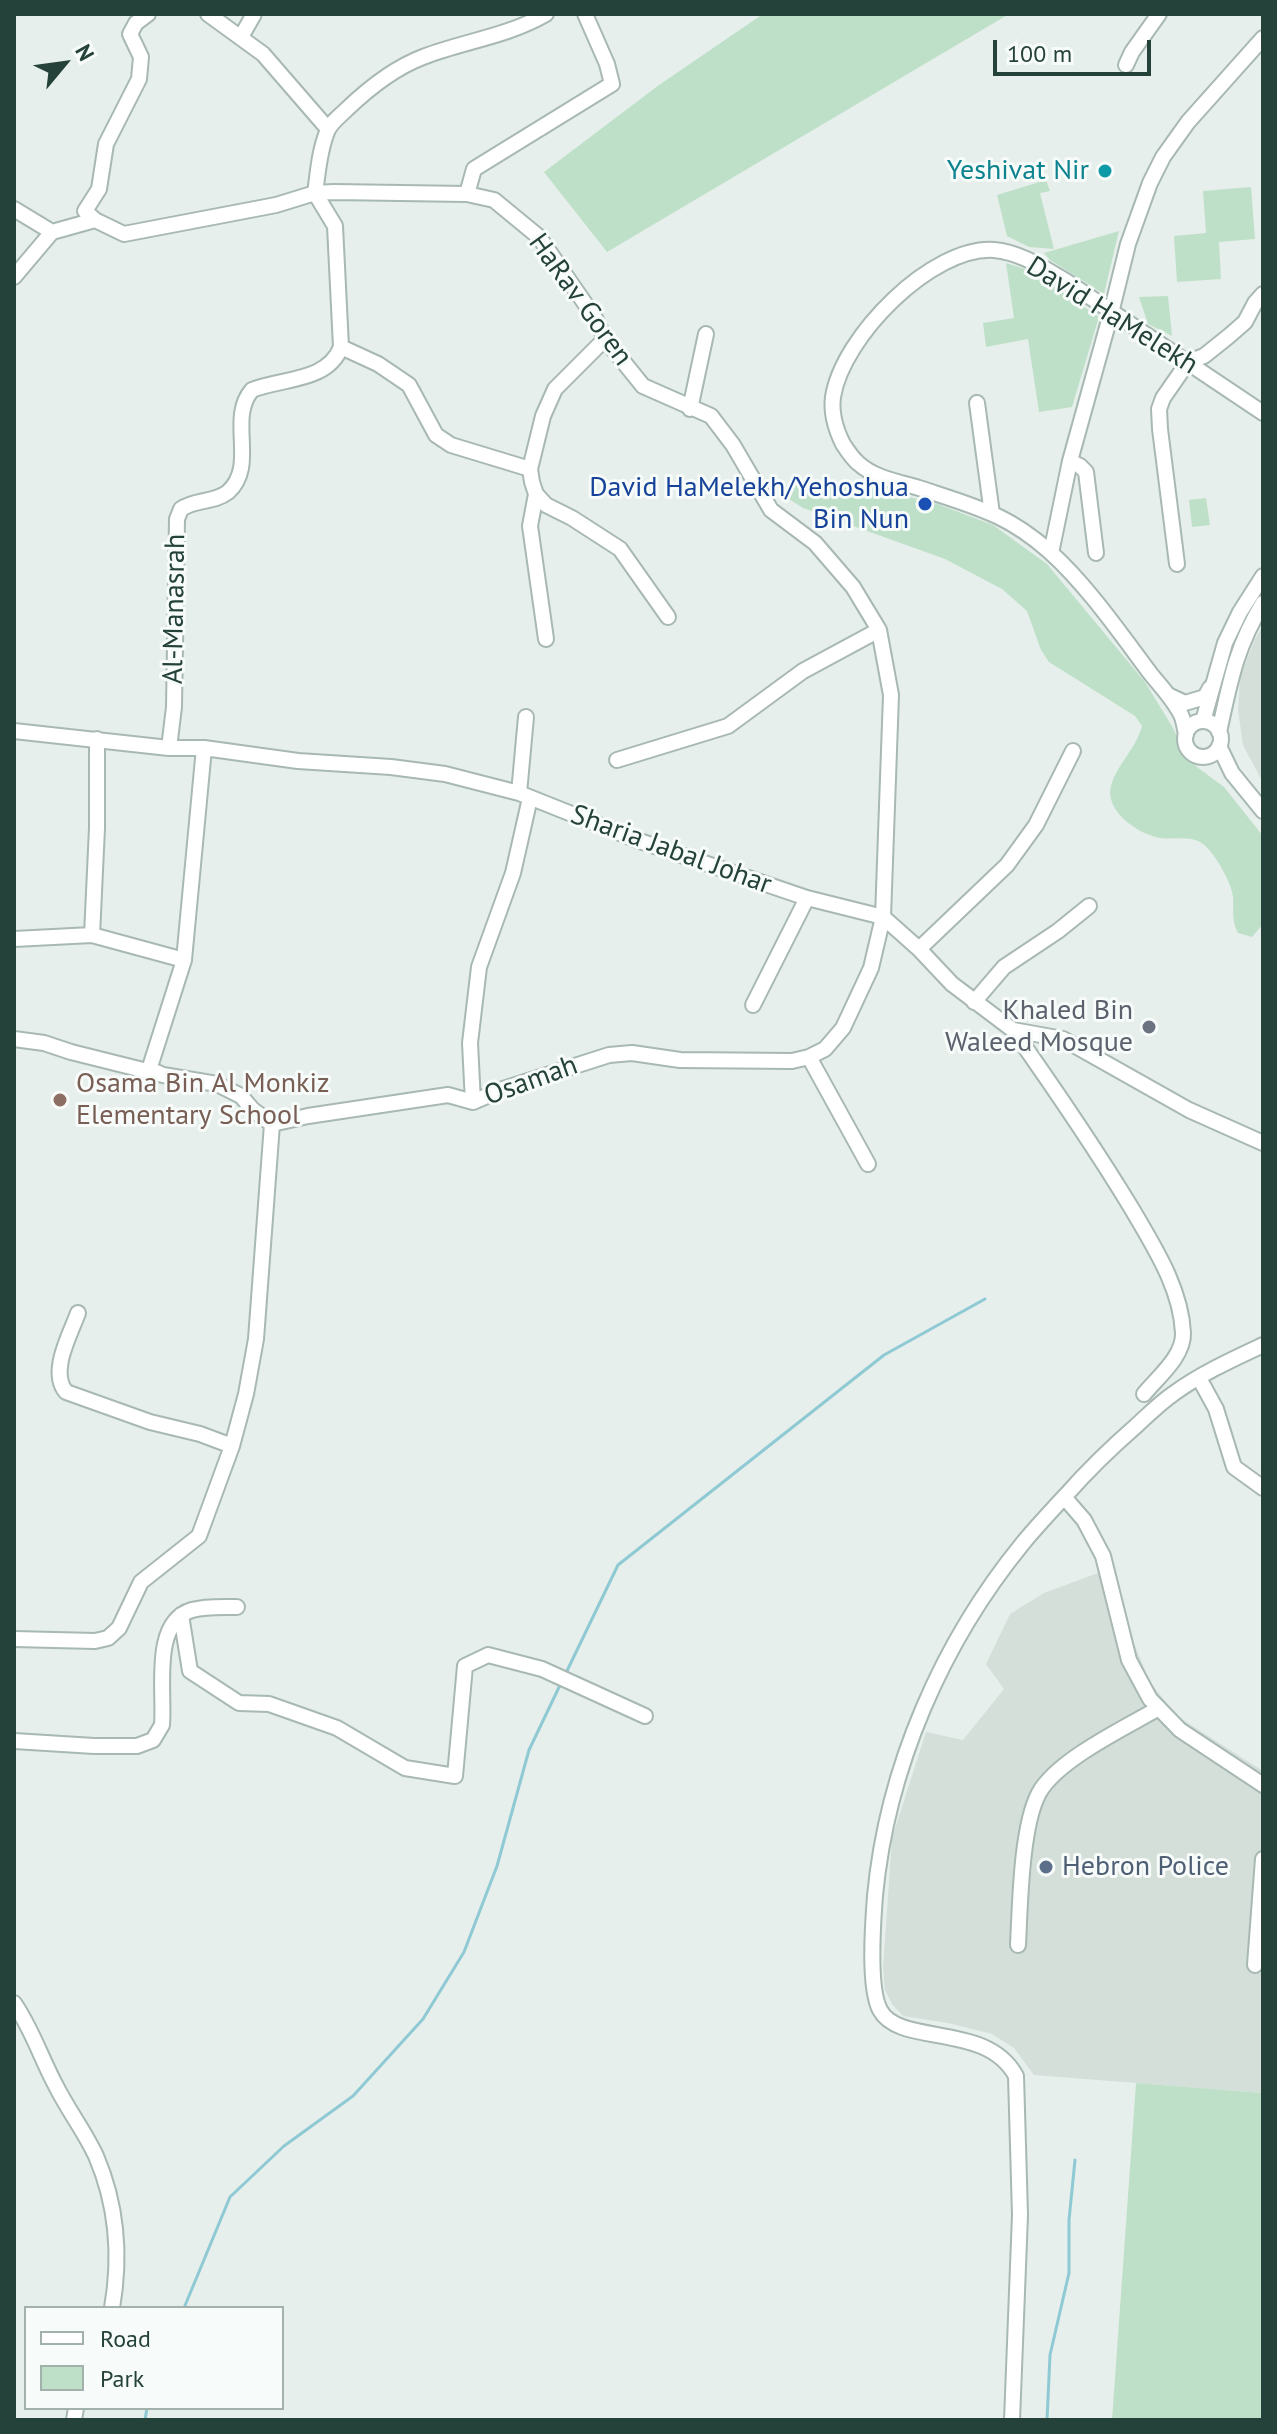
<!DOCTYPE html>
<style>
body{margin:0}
#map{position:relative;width:1277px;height:2434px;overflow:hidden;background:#e6efeb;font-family:"PT Sans",sans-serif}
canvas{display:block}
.frame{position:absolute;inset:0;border:16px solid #24423a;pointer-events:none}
.legend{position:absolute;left:24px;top:2306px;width:260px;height:104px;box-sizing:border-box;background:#f7fbf9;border:2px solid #a3b1ad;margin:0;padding:10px 14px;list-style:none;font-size:24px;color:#24423a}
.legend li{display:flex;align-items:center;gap:16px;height:40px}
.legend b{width:40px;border:2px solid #a3b1ad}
.north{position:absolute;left:24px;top:24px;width:80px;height:80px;-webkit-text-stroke:6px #f7fbf9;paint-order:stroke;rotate:61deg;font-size:22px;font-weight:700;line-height:32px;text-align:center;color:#24423a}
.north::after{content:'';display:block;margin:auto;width:28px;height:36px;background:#24423a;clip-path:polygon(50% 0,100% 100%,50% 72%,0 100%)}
.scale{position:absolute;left:993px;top:40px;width:158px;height:36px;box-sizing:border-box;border:4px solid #24423a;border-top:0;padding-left:10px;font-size:24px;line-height:28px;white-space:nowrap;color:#24423a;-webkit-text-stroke:6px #f7fbf9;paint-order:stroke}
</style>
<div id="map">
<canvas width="1277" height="2434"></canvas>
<div class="frame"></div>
<ul class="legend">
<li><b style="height:10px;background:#fff"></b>Road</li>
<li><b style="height:22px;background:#bfe0c8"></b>Park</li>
</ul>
<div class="north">N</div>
<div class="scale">100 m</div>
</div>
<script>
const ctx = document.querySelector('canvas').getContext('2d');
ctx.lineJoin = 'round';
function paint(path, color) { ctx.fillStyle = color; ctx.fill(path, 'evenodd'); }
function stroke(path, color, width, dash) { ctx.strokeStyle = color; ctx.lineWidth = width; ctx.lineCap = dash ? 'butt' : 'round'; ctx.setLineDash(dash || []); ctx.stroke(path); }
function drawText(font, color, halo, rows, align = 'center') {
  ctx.font = font + ' "PT Sans",sans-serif'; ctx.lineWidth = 6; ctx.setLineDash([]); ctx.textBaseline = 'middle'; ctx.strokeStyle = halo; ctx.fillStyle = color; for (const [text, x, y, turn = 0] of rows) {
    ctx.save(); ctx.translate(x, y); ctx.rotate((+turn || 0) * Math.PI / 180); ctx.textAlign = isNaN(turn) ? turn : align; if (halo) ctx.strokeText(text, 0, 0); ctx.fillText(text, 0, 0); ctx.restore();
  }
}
paint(new Path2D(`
 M1263 626V783L1243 745 1238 710 1240 678 1255 639Z
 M1114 1567 1133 1641 1150 1682 1177 1716 1263 1771V2093L1034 2075 1014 2048 992 2034 948 2023 903 2016 892 2004 885 1990 883 1968 892 1838 926 1732 963 1740 1004 1689 986 1664 1010 1614 1044 1593Z`), '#d4dfda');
paint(new Path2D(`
 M763 14H1009L607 252 544 172 659 85Z
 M1046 180 1050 191 1040 193 1054 249 1029 247 1007 236 997 195Z
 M1251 187 1255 239 1219 242 1221 279 1177 282 1174 236 1206 233 1203 191Z
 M1119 231 1104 294 1050 260 1044 253Z
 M1006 263 1031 271 1099 317 1072 407 1039 412 1028 339 986 347 983 323 1014 318Z
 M1168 296 1172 336 1148 324 1139 297Z
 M777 485H855L932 502 993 525 1047 564 1145 682 1173 728 1184 752 1197 767 1224 787 1263 836V924L1252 937 1238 933C1231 920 1234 911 1233 897 1232 883 1214 852 1203 844 1191 835 1175 840 1161 838 1139 835 1104 811 1111 786 1117 764 1136 749 1142 726L1135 716 1049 662 1041 650 1027 611 1002 589 945 559 803 508 786 497Z
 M1206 498 1210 525 1192 527 1189 500Z
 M1136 2083 1263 2093V2420H1112Z`), '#bfe0c8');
stroke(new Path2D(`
 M565 1675 618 1565 884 1355 985 1299
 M184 2308 230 2197 284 2146 353 2096 423 2019 464 1952 497 1866 529 1750 562 1681
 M145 2420 147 2408
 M1047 2420 1050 2355 1069 2273V2220L1075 2160`), '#8ec9d4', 3);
const minor = new Path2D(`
 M208 14 263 54 328 129
 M241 37 254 14
 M1126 65 1132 52 1159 14
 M315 193C318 173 319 152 327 132 330 123 340 116 347 109 369 88 394 68 423 57 464 41 506 37 546 14
 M467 194 474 169 612 84 607 64 585 14
 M14 209 52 232 95 220 124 234 276 205 315 193 334 192 467 194 494 200 539 237 595 318 605 339 643 386 711 416 733 445 771 510 815 543 853 587 879 630 891 695 883 917 871 968 843 1028 825 1049 809 1057 792 1061 680 1060 632 1053 609 1055 503 1089 473 1102 448 1095 308 1116 272 1124 253 1110 241 1096 217 1084 163 1075 71 1052 44 1043 14 1039
 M95 220 85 211 99 189 106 144 139 79 141 57 130 34 136 23 148 14
 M14 277 52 232
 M605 339 555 389 543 416 530 469 532 482 536 494 546 505 572 518 620 549 668 617
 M341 347 378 364 409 385 436 435 451 445 530 469
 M977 403 992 514
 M690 409 706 334
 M1070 461 1080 466 1086 472 1096 553
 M536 494 530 526 546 639
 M1051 553 1070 461 1111 313 1128 244 1150 183 1163 157 1188 122 1263 38
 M1177 564 1160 429 1159 409 1163 398 1188 362 1204 356 1229 336 1245 322 1255 303 1263 294
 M1168 695 1185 703 1205 697 1210 688
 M1203 721 1225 643 1240 612 1263 576
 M1185 739a18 18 0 1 1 36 0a18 18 0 1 1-36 0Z
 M14 731 169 748H204L298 761 391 767 445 774 519 793 637 840 807 898 883 917 919 949 952 984 1013 1030 1063 1039 1189 1110 1263 1143
 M1219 732C1230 682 1236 647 1263 603
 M1186 735C1185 729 1184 723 1182 717 1175 701 1161 687 1150 673 1120 633 1087 585 1049 551 1034 538 1018 526 999 517 974 505 946 497 919 488 899 482 874 478 858 463 852 458 847 450 843 444 836 430 831 412 833 397 842 337 932 246 994 250 1020 252 1045 269 1066 281L1263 413
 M1219 746 1232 773 1263 811
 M169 748 174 707 177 519 181 509C195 499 214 503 228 492 258 465 227 419 252 390 281 378 328 382 341 347L335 226 315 193
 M617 760 728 726 803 671 879 630
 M519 793 526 717
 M92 935 97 828V739
 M14 939 92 935 184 960
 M919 949 1007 865 1036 825 1073 751
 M974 1002 1004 967 1058 931 1089 906
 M753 1005 807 898
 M1013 1030C1054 1088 1095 1148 1132 1209 1154 1247 1181 1288 1183 1333 1184 1356 1158 1377 1144 1394
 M809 1057 868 1164
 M159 1073 149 1070 184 960 204 748
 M473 1102 470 1043 479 967 513 873 530 798
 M78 1313C70 1335 49 1372 66 1392L150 1422 200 1434 232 1446
 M1199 1378 1216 1409 1234 1467 1263 1488
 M1064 1497 1084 1520 1103 1556 1129 1660 1150 1699 1180 1730 1263 1785
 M181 1615 190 1671 239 1703 269 1704 337 1728 405 1768 455 1776 465 1666 488 1655 542 1669 645 1716
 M14 1639 95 1641 108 1638 119 1628 141 1582 199 1536 232 1446 246 1394 256 1339 272 1124
 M14 1741 94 1746H137L153 1740 162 1725C165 1691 151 1622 192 1610 206 1606 222 1607 237 1607
 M1018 1945C1020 1906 1021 1826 1039 1793 1057 1760 1126 1727 1159 1708
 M1255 1965 1263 1859
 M14 2003C32 2029 41 2058 56 2086 68 2110 85 2132 96 2156 117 2205 121 2256 112 2308
 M74 2420 76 2408
 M1012 2420 1020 2215 1016 2076C986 2021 900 2047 880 2010 868 1987 873 1922 875 1896 887 1768 942 1642 1023 1543 1037 1526 1052 1510 1067 1494 1089 1469 1112 1447 1136 1426 1148 1415 1160 1403 1173 1394 1200 1374 1233 1359 1263 1345`);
stroke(minor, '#a8b8b2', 18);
stroke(minor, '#fff', 14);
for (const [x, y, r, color] of [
 [1105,171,8,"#0f9aa8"],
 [925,504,8,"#1a4fb4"],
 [1149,1027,8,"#6b7280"],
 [60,1100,8,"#8d6e63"],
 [1046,1867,8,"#5c6f8a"]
]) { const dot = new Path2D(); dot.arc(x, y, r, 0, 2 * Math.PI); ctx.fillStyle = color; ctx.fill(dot); stroke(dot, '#f7fbf9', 3); }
drawText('28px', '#0d838f', '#f7fbf9', [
 ["Yeshivat Nir",1089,171]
], 'right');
drawText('28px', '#24423a', '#f7fbf9', [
 ["HaRav Goren",580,300,54],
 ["David HaMelekh",1112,316,32],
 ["Al-Manasrah",175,609,-89],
 ["Sharia Jabal Johar",671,850,20],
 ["Osamah",531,1081,-20]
]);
drawText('28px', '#164399', '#f7fbf9', [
 ["David HaMelekh/Yehoshua",909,488],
 ["Bin Nun",909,520]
], 'right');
drawText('28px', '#5b616d', '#f7fbf9', [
 ["Khaled Bin",1133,1011],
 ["Waleed Mosque",1133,1043]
], 'right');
drawText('28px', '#785e54', '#f7fbf9', [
 ["Osama Bin Al Monkiz",76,1084],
 ["Elementary School",76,1116]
], 'left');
drawText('28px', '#4e5e75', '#f7fbf9', [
 ["Hebron Police",1062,1867]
], 'left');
</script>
